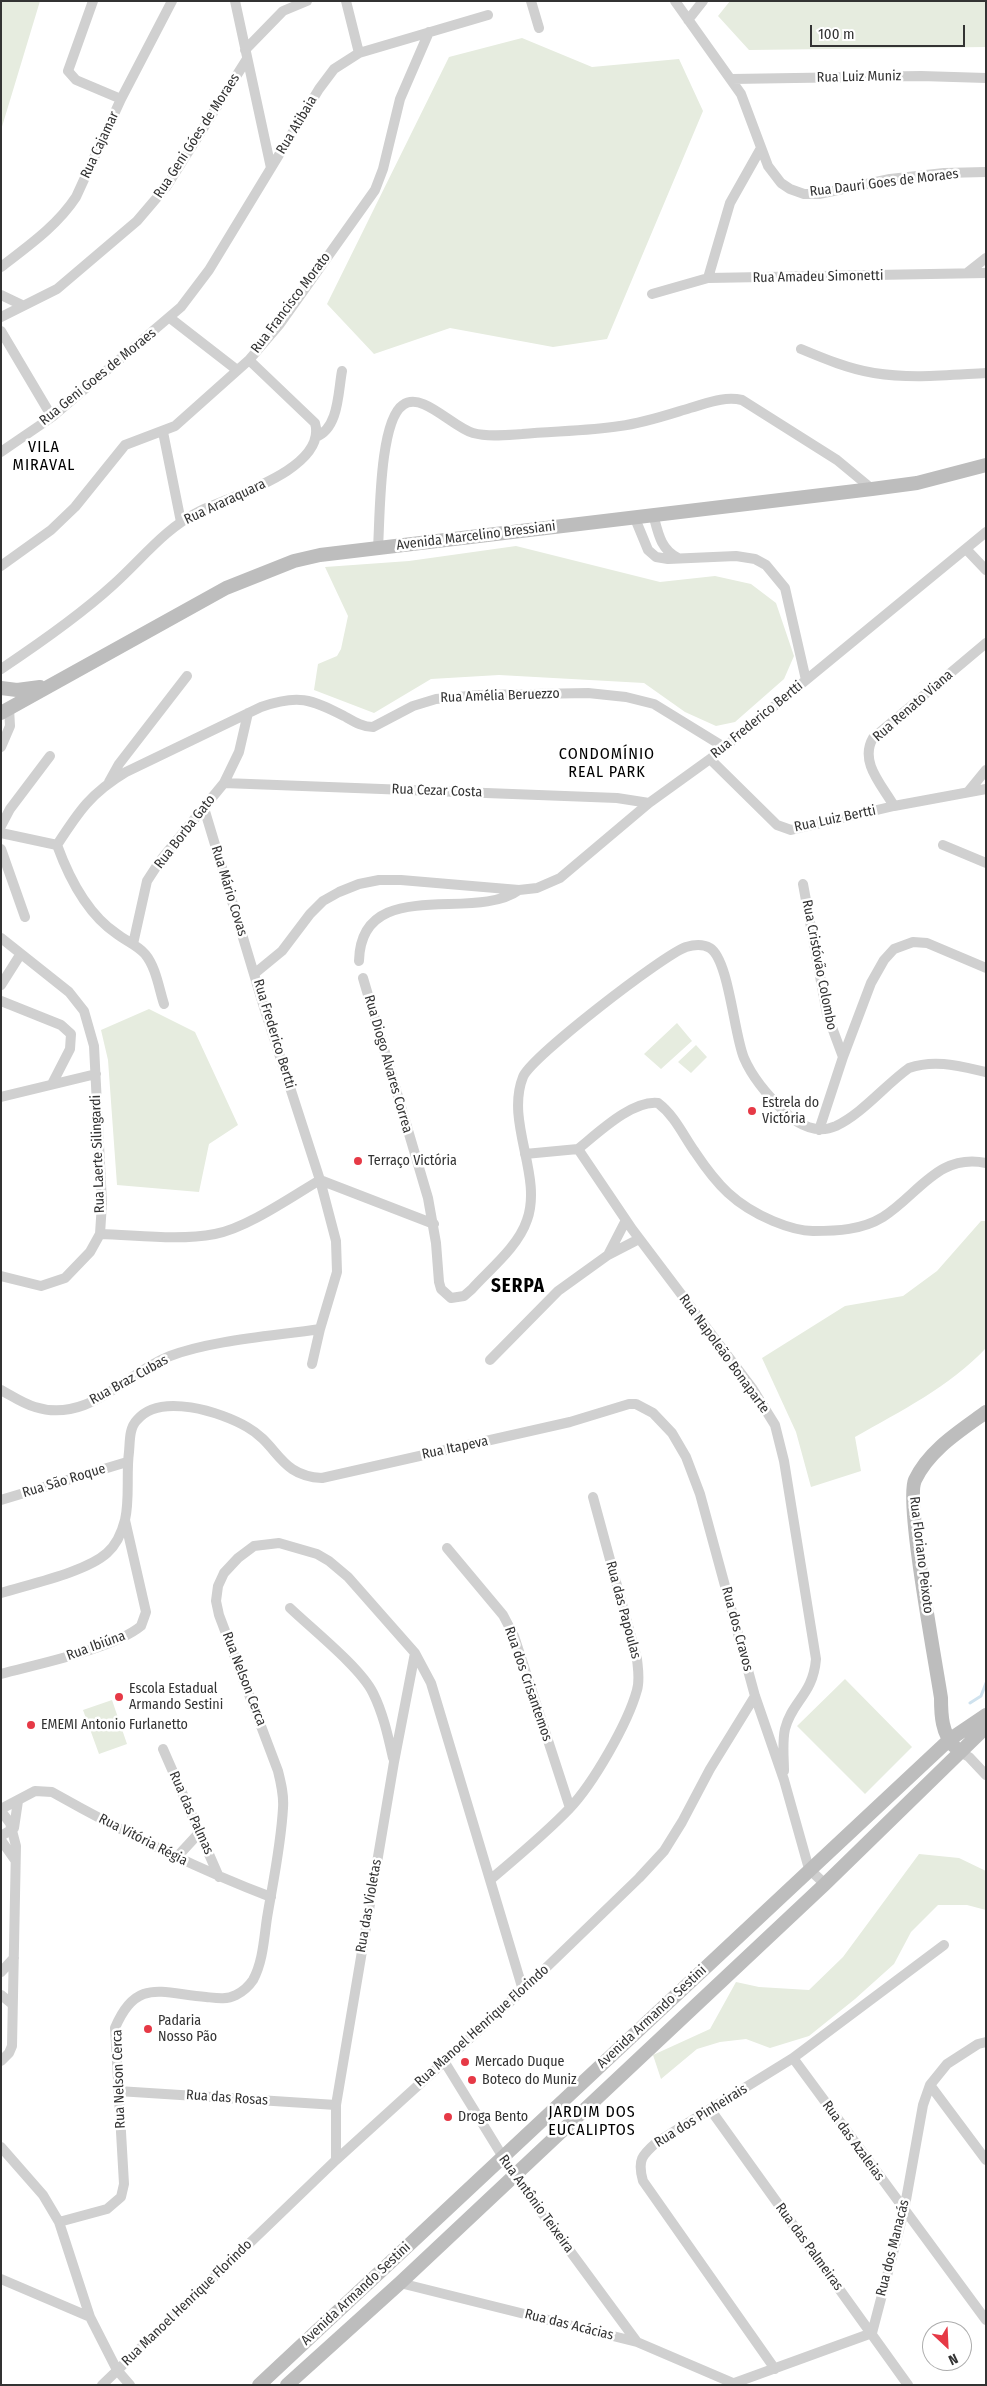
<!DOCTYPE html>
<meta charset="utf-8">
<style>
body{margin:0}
#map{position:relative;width:987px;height:2386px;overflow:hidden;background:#fff;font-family:"Fira Sans Condensed",sans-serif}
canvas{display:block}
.frame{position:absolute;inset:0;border:2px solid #333;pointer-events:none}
.north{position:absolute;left:922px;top:2321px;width:50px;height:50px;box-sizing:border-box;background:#fff;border:1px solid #adadad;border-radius:50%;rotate:155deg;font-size:14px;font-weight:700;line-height:20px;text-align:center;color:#333}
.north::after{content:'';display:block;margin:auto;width:18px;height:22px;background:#e63946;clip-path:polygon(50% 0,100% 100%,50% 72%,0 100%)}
.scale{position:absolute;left:810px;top:25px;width:155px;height:22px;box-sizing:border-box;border:2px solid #333;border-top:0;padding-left:6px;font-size:15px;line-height:18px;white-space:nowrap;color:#333;-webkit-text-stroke:4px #fff;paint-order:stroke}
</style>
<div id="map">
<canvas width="987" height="2386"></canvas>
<div class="frame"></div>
<div class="north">N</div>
<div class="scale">100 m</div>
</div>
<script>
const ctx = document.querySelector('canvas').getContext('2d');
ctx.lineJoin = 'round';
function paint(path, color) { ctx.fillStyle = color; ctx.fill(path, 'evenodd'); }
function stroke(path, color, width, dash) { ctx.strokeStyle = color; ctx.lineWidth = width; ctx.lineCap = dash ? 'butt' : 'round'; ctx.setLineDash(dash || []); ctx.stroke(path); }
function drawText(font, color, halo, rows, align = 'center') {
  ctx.font = font + ' "Fira Sans Condensed",sans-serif'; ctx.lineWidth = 5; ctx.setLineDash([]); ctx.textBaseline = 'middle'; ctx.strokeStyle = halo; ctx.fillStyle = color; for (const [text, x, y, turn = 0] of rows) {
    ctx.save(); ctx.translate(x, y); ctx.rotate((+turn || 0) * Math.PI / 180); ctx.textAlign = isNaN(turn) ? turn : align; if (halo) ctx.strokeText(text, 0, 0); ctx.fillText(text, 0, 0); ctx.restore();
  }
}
paint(new Path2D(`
 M1 1H40L1 130Z
 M730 1H986V47L749 50 718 16Z
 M522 38 592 67 679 59 703 111 607 339 553 347 450 328 374 354 327 304 449 57Z
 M516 546 660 582 715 576 751 584 776 603 794 656 784 679 735 722 716 726 685 712 644 683 499 675 431 679 374 713 314 690 318 664 337 656 341 649 348 616 325 567 409 561Z
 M149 1009 195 1032 238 1125 209 1144 199 1192 117 1185 108 1060 101 1030Z
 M677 1023 692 1041 661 1069 644 1054Z
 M696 1045 707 1057 691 1073 678 1062Z
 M981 1221H986V1348C949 1387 901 1411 855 1437L861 1471 811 1487 796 1432 762 1358 845 1306 903 1296 937 1271Z
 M845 1679 912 1747 865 1794 797 1726Z
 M112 1700 127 1744 99 1754 83 1710Z
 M919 1854 959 1858 986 1871V1910L967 1905H938L911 1932 894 1964 855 1999 809 2036 770 2048 746 2039 720 2042 697 2049 661 2079 653 2055 710 2029 736 1982 759 1987 809 1990 843 1957Z`), '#e6ecdf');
stroke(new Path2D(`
 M970 1703 981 1696 986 1683`), '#cfe2ee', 3);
stroke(new Path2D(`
 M93 1 68 71 76 80 121 99
 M235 1 271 168
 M346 1 359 53
 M531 1 539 28
 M675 1 741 94 768 166 781 183 790 189 804 194H819L890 179 944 173 986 172
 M688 20 703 1
 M245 50 283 11 307 1
 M732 79 921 76 986 78
 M1 267C28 246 57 226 76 197L121 99 172 1
 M967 273 986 258
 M708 278 730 203 761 148
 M652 294 708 278 986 273
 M1 295 22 305
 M1 317 57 289 137 221 166 187 247 59
 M170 318 237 370
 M1 331 52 417
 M801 349C825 359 849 369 874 373 911 379 949 375 986 373
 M163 432 181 522
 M316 437C339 428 338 392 342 371
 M1 452 52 417 181 307 209 270 319 89 334 69 359 53 488 15
 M653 514C658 532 660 549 678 558
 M634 516 648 550 656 557 668 559 736 556 755 559 766 565 785 588 806 680
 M378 548C380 519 379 421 403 405 422 391 452 427 473 433 488 437 506 435 522 434 555 431 588 431 620 426 644 423 667 415 690 408 708 403 724 396 742 400L837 460 872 489
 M966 549 986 570
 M1 566 51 530 75 507 125 445 175 426 249 360 279 325 375 190 383 169 400 99 429 32
 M1 669C40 643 79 616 113 585 142 559 165 528 200 511 229 497 328 469 315 423L249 360
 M1 747 10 726 9 708
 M710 759 777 825 791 830 894 806 986 789
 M109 782 119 764 187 676
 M224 783 617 798 649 803
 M968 792 986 770
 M894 806C882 785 859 762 873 738L986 643
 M204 808 263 1004 320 1180 336 1241 337 1272 320 1329 312 1364
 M1 826 10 809 50 756
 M1 833 57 845
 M943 845 986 863
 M1 849 25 917
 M803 884 827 1014 843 1057
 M1 938 69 992 84 1011 94 1046 102 1203 100 1234 90 1252 65 1278 41 1286 1 1276
 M133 944 147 881 160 861 224 783 239 752 248 713
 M359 961C361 874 474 923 519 890
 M254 974 282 951 310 914 323 901 339 892 359 884 379 880H401L519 890 537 888 560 878 649 803 710 759 986 532
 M363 978 428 1198 436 1243 439 1282 441 1289 451 1298 464 1296 472 1289C490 1269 518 1247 527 1220 543 1176 505 1122 523 1077 531 1057 663 955 686 947 693 945 703 944 710 948 729 960 734 1035 744 1058 753 1079 769 1097 785 1112 799 1126 818 1134 836 1126 863 1113 885 1085 909 1068 935 1059 959 1066 986 1072
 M1 985 20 955
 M1 1001 61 1025 71 1034 70 1049 52 1084
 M164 1004C159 989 156 967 145 954 137 945 126 941 117 934 87 914 69 878 57 845 79 811 91 793 126 772L261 707C298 694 311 699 344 716 353 721 362 727 373 727L413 706 436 699 479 695 588 693 626 697 654 704 724 747
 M1 1097 96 1074
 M819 1130 843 1057 871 983 884 960 894 949 913 942 927 943 986 968
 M578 1149C598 1133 632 1100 658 1103 675 1116 683 1135 695 1152 717 1185 735 1205 773 1221 785 1226 800 1231 813 1231 837 1231 862 1230 883 1217 919 1194 938 1153 986 1163
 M525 1154 578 1149 632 1229 752 1388 775 1425 784 1461 816 1659C813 1695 792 1701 785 1729 782 1742 784 1758 784 1771
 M320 1180 434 1224
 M100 1234C137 1235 178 1241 215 1234 247 1228 291 1197 320 1180
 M608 1255 626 1220
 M490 1360 558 1291 608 1255 639 1239
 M1 1390C12 1396 24 1404 35 1407 88 1424 126 1373 170 1356 212 1340 274 1336 320 1329
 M1 1500 127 1462
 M447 1548 503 1615 514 1636 570 1808
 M1 1593C30 1584 86 1572 107 1553 116 1545 122 1532 125 1520 130 1499 126 1474 129 1452 130 1442 129 1428 137 1420 160 1392 221 1412 247 1427 279 1445 279 1476 322 1478L570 1422 629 1404H636L653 1413 672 1433 686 1457 700 1494 755 1696 784 1780 809 1869 825 1884
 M290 1608C312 1629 361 1668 373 1693 383 1713 388 1736 393 1758
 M1 1674C38 1664 113 1649 141 1626L146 1612 125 1520
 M163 1749 219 1877
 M960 1752 969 1757 986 1775
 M1 1809 35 1791 52 1792C123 1832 194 1868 271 1897
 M1 1811 10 1823 16 1846 12 2046 9 2053 1 2061
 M1 1836 14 1828 18 1801
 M1 1840 15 1860
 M176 1858 199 1833
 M490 1880C517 1857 545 1834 569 1809 593 1784 628 1723 637 1690 640 1680 638 1669 637 1659L593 1497
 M1 1972 14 1958
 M1 1995 11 2003
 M793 2058 986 2320
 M444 2061 514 2175 637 2342
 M930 2085 986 2160
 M118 2091 336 2105
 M710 2109 908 2385
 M1 2147 43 2195 59 2222 90 2317 117 2370 130 2385
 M336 2160V2105L394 1762 415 1653
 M59 2222 107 2209 121 2197 124 2184 115 2028C136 1978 160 1993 206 1997 216 1998 226 2000 236 1995 242 1992 249 1986 253 1980 263 1962 264 1938 267 1918 273 1882 281 1845 283 1808 284 1795 281 1783 278 1771L219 1615 216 1601 218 1586 224 1573 238 1558 254 1546 279 1543 317 1554 329 1561 348 1577 415 1653 431 1683 523 1990
 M1 2279 90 2317
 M400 2283 637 2342 733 2383
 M775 2369 643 2181C637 2160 642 2155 657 2142L793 2058 944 1945
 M102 2385 336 2160 523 1990 639 1878 664 1851 682 1822 710 1769 755 1696
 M729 2385 872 2333 904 2211 923 2105 930 2085 947 2064 978 2044 986 2042`), '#d0d0d0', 10);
stroke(new Path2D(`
 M1 688 17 690 40 687
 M1 713 226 588 294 561 320 555 872 489 917 483 986 465
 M954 1746C942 1733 941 1716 941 1698 936 1664 905 1501 915 1480 929 1450 960 1431 986 1412
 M259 2385 949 1740 986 1715
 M287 2385 400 2283 825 1884 986 1727`), '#bdbdbd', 14);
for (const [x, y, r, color] of [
 [752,1111,5,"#e63946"],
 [358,1161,5,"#e63946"],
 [119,1697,5,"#e63946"],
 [31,1725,5,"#e63946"],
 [148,2029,5,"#e63946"],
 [465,2062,5,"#e63946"],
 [472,2080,5,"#e63946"],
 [448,2117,5,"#e63946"]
]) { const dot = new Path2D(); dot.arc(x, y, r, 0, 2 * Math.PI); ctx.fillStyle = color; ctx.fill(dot); stroke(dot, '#fff', 2); }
drawText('14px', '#333', '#fff', [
 ["Rua Luiz Muniz",859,77,-1],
 ["Rua Atibaia",297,125,-59],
 ["Rua Geni Góes de Moraes",197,136,-57],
 ["Rua Cajamar",100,145,-65],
 ["Rua Dauri Goes de Moraes",884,183,-7],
 ["Rua Amadeu Simonetti",818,277,-1],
 ["Rua Francisco Morato",291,303,-53],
 ["Rua Geni Goes de Moraes",98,377,-39],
 ["Rua Araraquara",225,502,-25],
 ["Avenida Marcelino Bressiani",476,536,-7],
 ["Rua Amélia Beruezzo",500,696,-2],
 ["Rua Renato Viana",913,706,-41],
 ["Rua Frederico Bertti",757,720,-39],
 ["Rua Cezar Costa",437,791,2],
 ["Rua Luiz Bertti",835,819,-12],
 ["Rua Borba Gato",185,832,-52],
 ["Rua Mário Covas",229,891,73],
 ["Rua Cristóvão Colombo",819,965,79],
 ["Rua Frederico Bertti",274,1034,73],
 ["Rua Diogo Alvares Correa",388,1064,74],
 ["Rua Laerte Silingardi",98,1154,-92],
 ["Rua Napoleão Bonaparte",724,1354,54],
 ["Rua Braz Cubas",129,1380,-29],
 ["Rua Itapeva",455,1448,-12],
 ["Rua São Roque",64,1481,-17],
 ["Rua Floriano Peixoto",921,1555,83],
 ["Rua das Papoulas",623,1610,75],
 ["Rua dos Cravos",737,1629,75],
 ["Rua Ibiúna",96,1646,-20],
 ["Rua Nelson Cerca",244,1679,69],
 ["Rua dos Crisantemos",528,1684,71],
 ["Rua das Palmas",191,1813,66],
 ["Rua Vitória Régia",143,1840,27],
 ["Rua das Violetas",369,1906,-80],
 ["Avenida Armando Sestini",652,2017,-43],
 ["Rua Manoel Henrique Florindo",482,2026,-42],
 ["Rua Nelson Cerca",119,2079,-92],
 ["Rua das Rosas",227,2098,4],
 ["Rua dos Pinheirais",701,2116,-32],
 ["Rua das Azaleias",853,2141,54],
 ["Rua Antônio Teixeira",536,2204,54],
 ["Rua das Palmeiras",809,2247,54],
 ["Rua dos Manacás",893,2248,-76],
 ["Avenida Armando Sestini",356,2294,-43],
 ["Rua Manoel Henrique Florindo",187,2303,-44],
 ["Rua das Acácias",569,2325,14]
]);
drawText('14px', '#333', '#fff', [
 ["Estrela do",762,1103],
 ["Victória",762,1119],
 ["Terraço Victória",368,1161],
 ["Escola Estadual",129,1689],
 ["Armando Sestini",129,1705],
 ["EMEMI Antonio Furlanetto",41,1725],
 ["Padaria",158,2021],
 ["Nosso Pão",158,2037],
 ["Mercado Duque",475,2062],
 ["Boteco do Muniz",482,2080],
 ["Droga Bento",458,2117]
], 'left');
ctx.letterSpacing = '1px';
drawText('16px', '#000', '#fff', [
 ["VILA",44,448],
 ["MIRAVAL",44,466],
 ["CONDOMÍNIO",607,755],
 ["REAL PARK",607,773],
 ["JARDIM DOS",592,2113],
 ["EUCALIPTOS",592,2131]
]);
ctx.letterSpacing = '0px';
ctx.letterSpacing = '1px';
drawText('bold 19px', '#000', '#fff', [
 ["SERPA",518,1287]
]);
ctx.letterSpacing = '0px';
</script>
